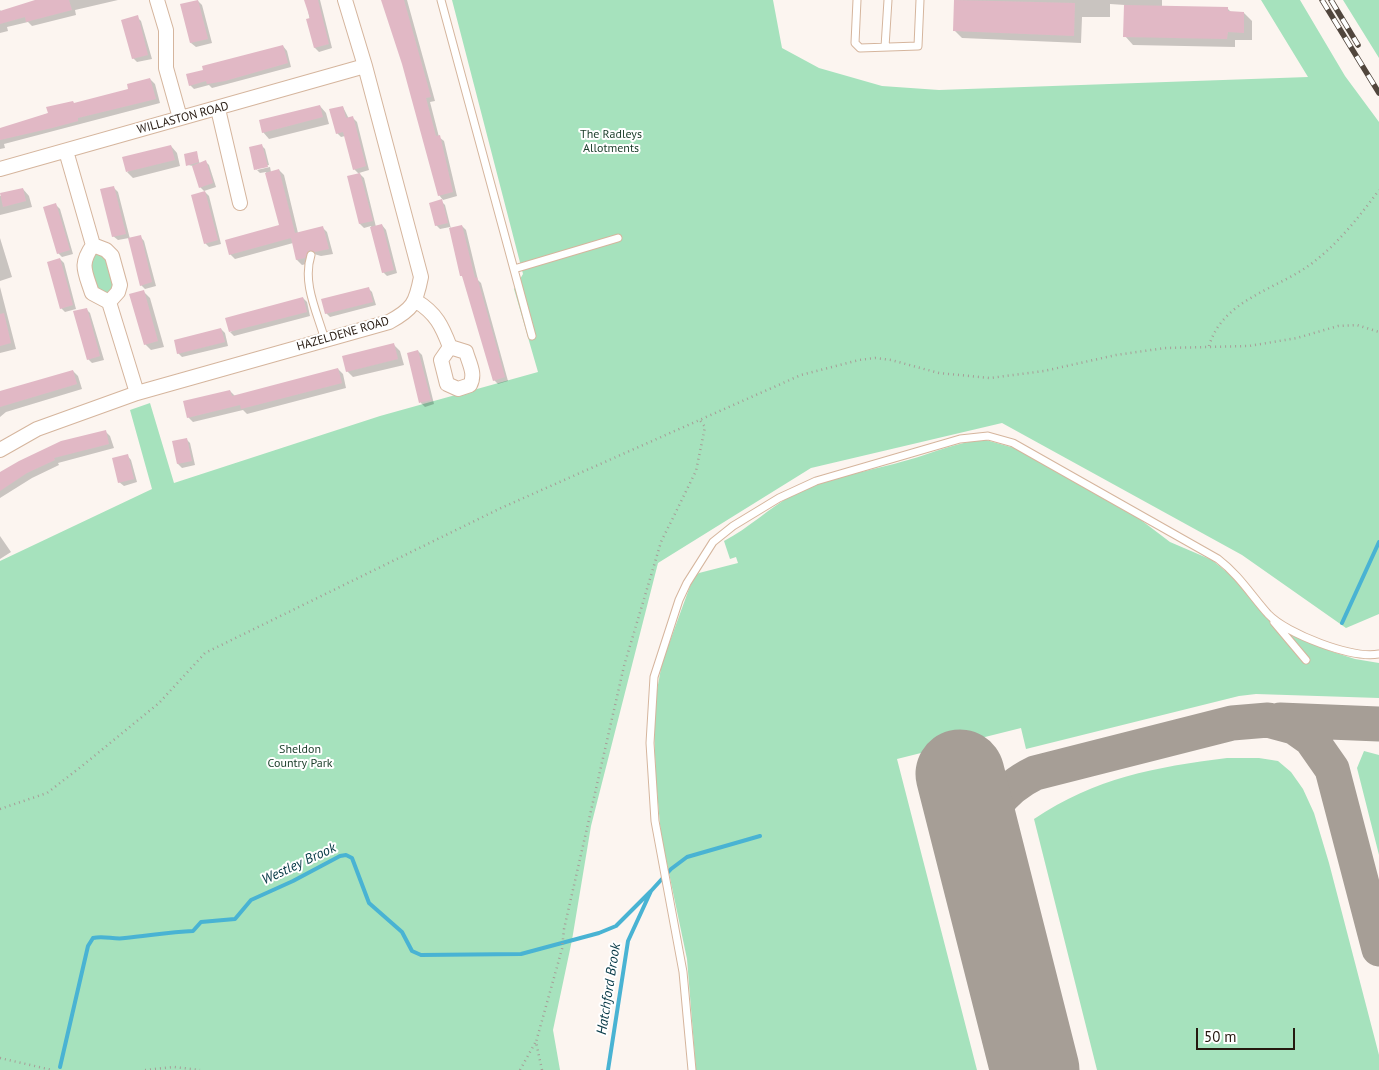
<!DOCTYPE html>
<style>
body{margin:0}
#map{position:relative;width:1379px;height:1070px;overflow:hidden;background:#fcf5f0;font-family:"PT Sans",sans-serif}
canvas{display:block}
.scale{position:absolute;left:1196px;top:1028px;width:99px;height:22px;box-sizing:border-box;border:2px solid #251910;border-top:0;padding-left:6px;font-size:15px;line-height:18px;white-space:nowrap;color:#251910;-webkit-text-stroke:4px #fff;paint-order:stroke}
</style>
<div id="map">
<canvas width="1379" height="1070"></canvas>
<div class="scale">50 m</div>
</div>
<script>
const ctx = document.querySelector('canvas').getContext('2d');
ctx.lineJoin = 'round';
function paint(path, color) { ctx.fillStyle = color; ctx.fill(path, 'evenodd'); }
function stroke(path, color, width, dash) { ctx.strokeStyle = color; ctx.lineWidth = width; ctx.lineCap = dash ? 'butt' : 'round'; ctx.setLineDash(dash || []); ctx.stroke(path); }
function drawText(font, color, halo, rows, align = 'center') {
  ctx.font = font + ' "PT Sans",sans-serif'; ctx.lineWidth = 4; ctx.setLineDash([]); ctx.textBaseline = 'middle'; ctx.strokeStyle = halo; ctx.fillStyle = color; for (const [text, x, y, turn = 0] of rows) {
    ctx.save(); ctx.translate(x, y); ctx.rotate((+turn || 0) * Math.PI / 180); ctx.textAlign = isNaN(turn) ? turn : align; if (halo) ctx.strokeText(text, 0, 0); ctx.fillText(text, 0, 0); ctx.restore();
  }
}
paint(new Path2D(`
 M452 0H773L782 48 819 68 882 86 939 90 1308 77 1261 0H1300L1345 76 1379 122V614L1346 628 1242 555 1002 423 811 468 658 563 591 826 572 940 553 1030 560 1070H0V561L152 489 130 410 150 403 174 483 380 416 538 372 514 289 523 274Z
 M1343 0H1379V58Z
 M96 253 105 255 115 285 111 291 106 293 94 288 89 256Z
 M986 440 1018 449 1137 517 1170 542 1212 560 1233 577 1274 626 1330 651 1355 659 1379 663V698L1256 694 1239 696 1026 749 1021 728 897 759 977 1070H696L687 959 661 835 656 780 654 730 657 690 662 663 693 578 699 573 738 563 736 557 730 559 724 541C749 528 769 508 794 494 824 478 875 470 908 460 934 453 958 441 986 440Z
 M1364 751 1379 755V855L1357 768Z
 M1227 758H1259L1278 761 1291 772 1303 789 1314 813 1329 863 1379 1055V1070H1097L1034 819C1095 778 1155 767 1227 758Z`), '#a6e2bd');
paint(new Path2D(`
 M44 0H118L75 10 76 15 32 26 28 22 7 27 8 31 0 33V10L2 12Z
 M306 0H320L332 48 319 52 315 48Z
 M383 0H407L435 101 430 102 439 137 444 141 457 196 443 200 439 195 392 24Z
 M955 0H1162V7L1227 8 1232 13H1244L1252 21V40H1235V47L1133 45 1125 36V5L1110 4V17H1082L1081 43 962 38 954 30Z
 M198 1 202 5 212 43 196 47 191 43Z
 M137 17 141 21 152 59 137 62 133 58Z
 M283 46 287 51 291 67 212 88 209 85 194 89 190 85Z
 M150 79 155 84 160 103 4 144 5 148 0 149V130L75 104 129 90Z
 M320 106 326 113 329 124 269 139 263 132Z
 M343 107 349 119 353 118 357 122 369 170 359 173 364 178 376 227 382 225 386 230 397 273 387 276 383 272 371 226 364 228 360 224 348 177 359 174 354 169 345 136 341 137 337 133Z
 M261 145 265 149 269 165 257 168V170L256 169Z
 M171 146 177 153 180 166 133 178 127 172Z
 M196 153 200 164 205 161 209 165 216 187 204 191 200 187 193 166 188 165Z
 M270 167 271 172 279 170 284 175 298 233 322 227 327 232 333 254 321 256 314 254 310 263 302 265 297 260 293 243 235 259 230 254 280 226 266 172 260 173 257 170Z
 M114 188 118 192 130 239 140 236 144 241 156 286 145 289 141 285 129 238 118 240 113 236Z
 M23 189 29 196 32 207 0 215V196Z
 M205 192 209 196 221 244 209 247 205 243Z
 M441 201 445 205 451 229 462 226 466 230 478 280 481 283 508 381 498 384 494 380 464 278 461 275 450 227 440 229 436 225Z
 M56 205 60 209 73 254 62 257 58 253Z
 M0 238 12 277 0 281Z
 M60 259 64 263 76 309 65 312 61 308Z
 M0 287 16 349 0 353Z
 M368 288 372 292 376 305 330 317 326 313Z
 M144 292 150 298 164 347 151 350 145 344Z
 M303 298 307 302 310 316 234 336 230 332Z
 M86 309 90 313 104 360 92 363 88 359Z
 M221 329 225 333 228 346 182 357 178 353Z
 M394 345 400 351 404 365 353 377 347 371Z
 M418 351 422 355 434 404 425 407 421 403Z
 M338 369 343 374 346 388 247 414 243 410 193 422 188 417 230 391 235 396Z
 M73 371 78 376 82 389 6 412 0 417V393Z
 M105 431 110 436 114 448 58 463 59 465 32 478 0 498V473Z
 M186 439 190 443 195 465 182 468 178 464 173 442Z
 M127 455 131 460 137 482 124 486 119 482Z
 M0 536 11 552 0 559Z`), '#0003');
stroke(new Path2D(`
 M1342 623 1379 542
 M60 1067 88 946 93 938C104 935 114 940 125 938 147 936 170 932 193 931L201 922 235 919 251 900 293 881 340 856 346 855 352 858 369 903 402 932 412 951 421 955 521 954 599 933 616 926 651 891
 M608 1070 628 941 651 891 671 869 687 857 760 836`), '#49b3d3', 4);
stroke(new Path2D(`
 M1280 720 1379 724
 M980 853C982 816 1002 789 1035 773L1232 723 1268 720 1294 727 1311 739 1332 769 1379 949`), '#a69e96', 35);
stroke(new Path2D(`
 M960 774 1035 1070`), '#a69e96', 89);
paint(new Path2D(`
 M35 0H69L72 10 26 22 25 17 0 24V11Z
 M198 0 208 39 190 43 180 4Z
 M304 0H318L329 44 314 48 306 19 310 18Z
 M381 0H404L431 97 426 98 436 136 440 135 453 192 438 196 402 64Z
 M954 0 1075 3 1074 36 953 31Z
 M1124 5 1228 7V11L1244 12V33L1228 32 1227 39 1123 37Z
 M138 15 148 55 132 59 121 20Z
 M283 45 288 63 225 81 207 84 206 81 189 86 186 74 203 70 202 66Z
 M150 78 156 99 78 118V121L52 128 0 140V128L48 113 46 107 73 101 74 103 128 89 127 84Z
 M320 105 323 117 262 133 259 120Z
 M343 106 346 118 353 116 366 166 353 170 343 132 336 134 329 109Z
 M262 144 268 167 254 170 249 147Z
 M171 145 175 160 126 172 122 157Z
 M197 151 199 162 186 166 184 154Z
 M206 160 213 183 199 188 192 166Z
 M279 169 295 233 323 226 329 249 315 252 309 250 305 258 296 260 291 238 229 255 225 240 279 225 265 173Z
 M360 173 373 221 359 224 347 176Z
 M114 186 126 234 112 237 100 189Z
 M23 188 26 201 3 207 0 193Z
 M205 191 218 240 204 244 191 195Z
 M442 199 448 223 435 226 429 203Z
 M56 203 70 250 57 254 43 207Z
 M382 224 394 270 382 273 370 227Z
 M462 225 475 278 477 277 505 377 493 381 462 276H460L449 228Z
 M141 235 152 282 140 286 128 238Z
 M60 258 73 305 60 309 47 262Z
 M369 287 373 302 325 314 321 299Z
 M144 290 158 341 144 345 129 294Z
 M303 297 307 312 229 332 225 318Z
 M87 308 100 356 87 360 73 311Z
 M4 313 11 343 0 346V314Z
 M221 328 225 342 177 354 174 340Z
 M394 343 398 359 346 372 342 356Z
 M418 350 431 400 419 403 407 353Z
 M338 368 342 383 241 409 240 405 187 418 183 401 230 390 232 396Z
 M73 370 77 384 0 407V391Z
 M106 430 109 444 54 458 55 460 27 473 0 491V472L19 461 61 441Z
 M187 438 192 461 177 464 172 441Z
 M128 454 134 479 118 483 112 458Z`), '#e1b8c5');
const lane = new Path2D(`
 M441 0 532 336
 M857 0 855 43 860 48 918 46 920 0
 M885 47 888 0
 M311 255C302 283 317 312 325 340
 M514 269 618 238
 M1274 622 1306 660
 M692 1070 683 972 655 821 650 743 654 677 679 600 687 583 713 542 733 526 779 498 816 481 960 439 988 436 1013 443 1218 559C1239 575 1251 595 1268 614 1287 634 1352 659 1379 654`);
const street = new Path2D(`
 M157 0 166 30V68L180 118
 M218 109 240 203
 M66 151 93 245C79 265 85 271 92 293L109 302 137 393
 M0 169 365 66
 M93 245 106 250 112 256 120 285 118 292 109 302
 M416 301C436 313 442 326 450 347L466 352C469 363 476 374 470 385L458 389 447 384 441 360 450 347
 M0 450 37 429 137 393 389 322C413 309 416 303 421 277L365 66 345 0`);
stroke(lane, '#d5b59d', 9);
stroke(street, '#d5b59d', 16);
stroke(new Path2D(`
 M1209 346C1223 299 1276 290 1311 264 1338 244 1359 217 1379 190
 M0 809 47 793 82 766 159 703 205 653 501 508 801 375 859 360 875 358 891 360 939 373 990 378 1044 371 1116 355 1165 348 1249 346 1297 338 1338 326 1357 325 1379 332
 M0 1058 52 1070
 M145 1070 174 1067 200 1070
 M520 1070 535 1043
 M542 1070 536 1042 562 949 564 929 624 666 661 542 696 471 705 427 699 419`), '#a69d97', 2.5, [1, 4]);
stroke(lane, '#fff', 7);
stroke(street, '#fff', 14);
const rail = new Path2D(`
 M1322 0 1379 93
 M1331 0 1358 45`);
stroke(rail, '#51463d', 5.5);
stroke(rail, '#fff', 4, [11]);
drawText('12px', '#251910', '#fff', [
 ["WILLASTON ROAD",183,118,-15],
 ["HAZELDENE ROAD",343,334,-16]
]);
drawText('12px', '#193c28', '#fff', [
 ["The Radleys",611,135],
 ["Allotments",611,149],
 ["Sheldon",300,750],
 ["Country Park",300,764]
]);
drawText('italic 14px', '#073946', '#fff', [
 ["Westley Brook",299,864,-25],
 ["Hatchford Brook",609,989,-81]
]);
</script>
